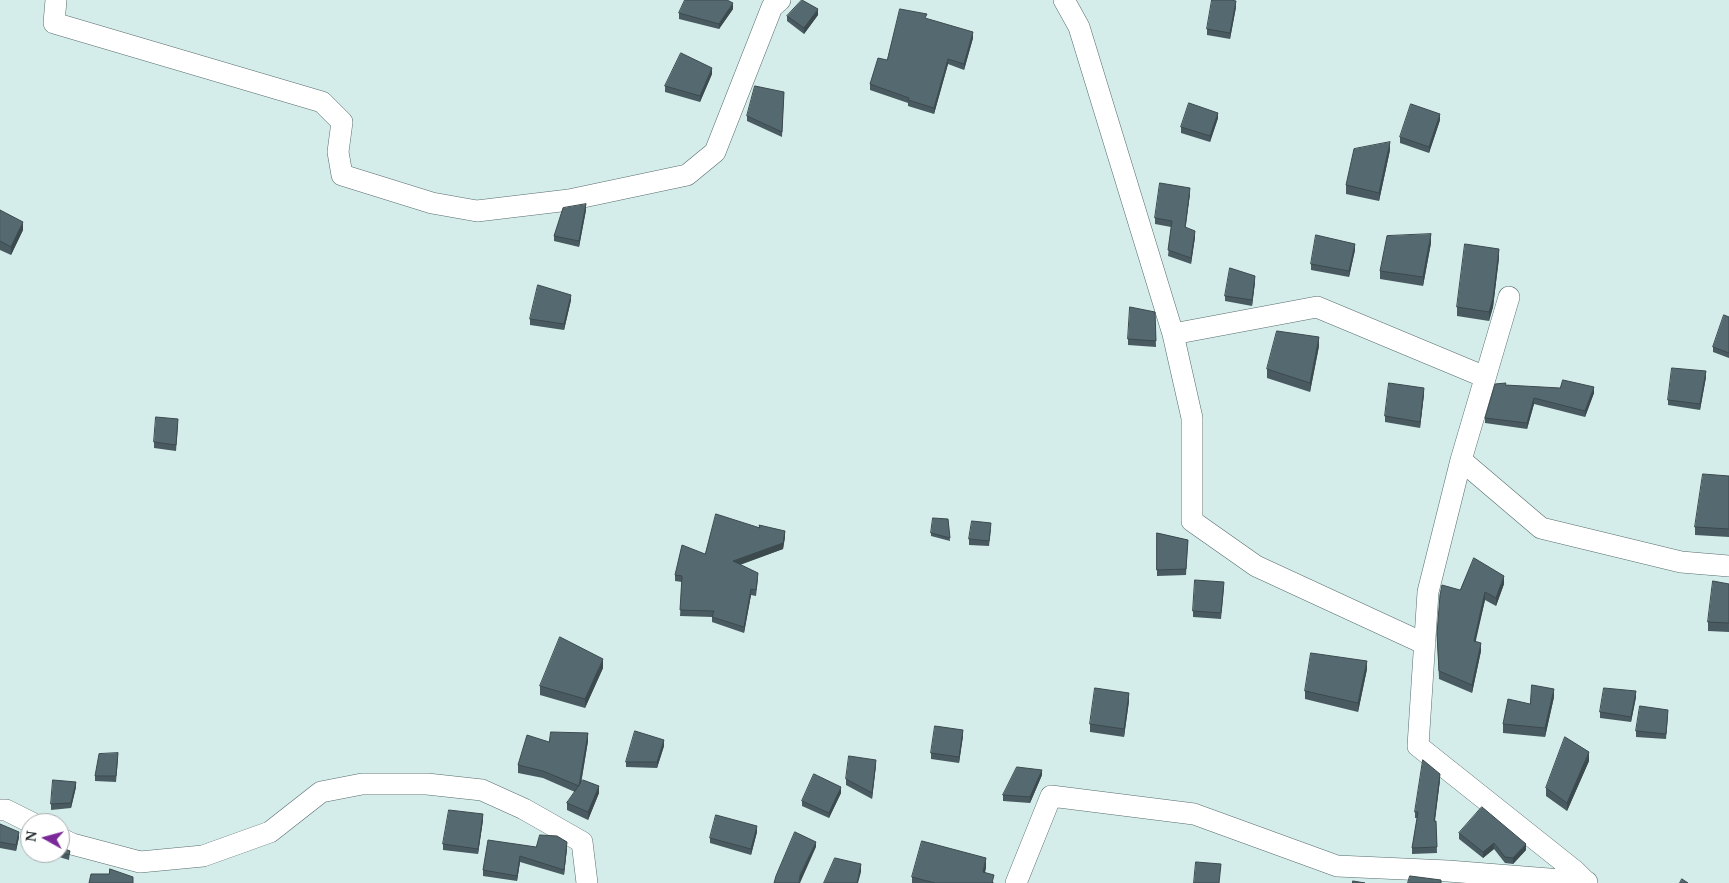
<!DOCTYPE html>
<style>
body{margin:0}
#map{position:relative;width:1729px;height:883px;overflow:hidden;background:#d4edeb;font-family:"Noto Serif",serif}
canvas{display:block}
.north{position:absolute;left:20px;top:813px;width:50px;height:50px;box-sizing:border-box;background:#fff;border:1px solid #a7abab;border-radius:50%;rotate:277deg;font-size:14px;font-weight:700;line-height:20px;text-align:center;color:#242d2d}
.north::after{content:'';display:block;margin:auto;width:18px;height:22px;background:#7b2898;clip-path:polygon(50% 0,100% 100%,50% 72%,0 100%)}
</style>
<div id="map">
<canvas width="1729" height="883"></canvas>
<div class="north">N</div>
</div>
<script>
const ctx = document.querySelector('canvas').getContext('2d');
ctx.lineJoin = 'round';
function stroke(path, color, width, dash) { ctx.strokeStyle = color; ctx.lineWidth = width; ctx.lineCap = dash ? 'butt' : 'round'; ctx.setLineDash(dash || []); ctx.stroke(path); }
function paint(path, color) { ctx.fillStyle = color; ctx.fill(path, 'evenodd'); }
const minor = new Path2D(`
 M56 0 54 23 322 102 342 122 338 152 342 175 432 203 477 211 569 200 687 175 715 152 772 7 780 0
 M1064 0 1079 27 1173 334 1192 418V521L1256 566 1425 644
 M1509 297 1461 460 1428 592 1418 746 1575 871 1587 883
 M1173 334 1317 307 1485 377
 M1461 460 1541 528 1681 562 1729 566
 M0 810H6L32 823
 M60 838 72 844 140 862 203 856 270 832 321 792 362 784H427L482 790 524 809 582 842 587 883
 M1016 883 1051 796 1194 814 1337 866 1448 871 1587 882`);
stroke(minor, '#566c6b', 22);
stroke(minor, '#fff', 21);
paint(new Path2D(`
 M1236 7 1230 39 1207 35V29Z
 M733 9 719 29 679 19V13Z
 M818 15 804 34 787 21V16Z
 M927 19 973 38 964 70 948 64 934 114 908 106V103L870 90V84L887 60Z
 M712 74 700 102 665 92V86Z
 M784 92 782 137 747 121V116Z
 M1218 118 1210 142 1181 133V127Z
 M1440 120 1429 153 1400 143V137Z
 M1390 150 1379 201 1346 194V185Z
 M1190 194 1185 227 1195 237 1191 264 1168 256 1171 227 1155 224V218Z
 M0 210 23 230 11 255 0 250Z
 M586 210 579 247 554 241V236Z
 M1431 243 1423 286 1380 279V271Z
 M1355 250 1349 277 1311 270V264Z
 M1499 258 1493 307 1489 321 1457 316V307Z
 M1255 282 1252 306 1225 301V296Z
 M571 300 564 330 530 325V319Z
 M1155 312 1156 347 1128 345V339Z
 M1729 317V358L1713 352V347Z
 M1319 346 1310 392 1267 378V369Z
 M1706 377 1700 410 1668 405V400Z
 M1506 385 1594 393 1585 417 1534 404 1527 429 1485 423V418Z
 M1424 394 1420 428 1385 422V416Z
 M178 425 176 451 154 448V442Z
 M1729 476V537L1695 535V527Z
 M948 519 950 541 931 536V533Z
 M759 525 785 537 783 549 740 565 758 579 756 596 751 595 744 633 712 622V617L680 616 682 582 675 581V575L705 554 759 528Z
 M991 529 989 546 969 545V539Z
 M1157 533 1188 540 1186 575 1157 576Z
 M1504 584 1496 606 1485 600 1475 641 1481 651 1472 693 1439 679 1437 634 1460 590Z
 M1729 584V632L1708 631V622Z
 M1224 588 1221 619 1193 617V611Z
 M603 668 585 708 540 695V686Z
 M1367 669 1358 712 1305 699V691Z
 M1554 697 1545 737 1503 733V724L1530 704Z
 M1636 697 1631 722 1600 718V712Z
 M1129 701 1124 737 1090 732V724Z
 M1668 716 1666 739 1636 737V731Z
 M963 736 959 763 931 759V753Z
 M588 741 581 784 599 793 588 820 567 810V803L575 792 543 778 518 773V765L549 742Z
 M664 746 657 768 626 767V762Z
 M118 759 116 782 95 781V776Z
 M1589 761 1567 811 1546 796V788Z
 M876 765 872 799 846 785V779Z
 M1042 775 1030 803 1003 801V795Z
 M1440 780 1435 821H1436L1437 853 1412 854V848L1417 818H1415V812Z
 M76 787 71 808 51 810V804Z
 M841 793 829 818 802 806V801Z
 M483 820 478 854 443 850V844Z
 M0 824 19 837 16 851 0 848Z
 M757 832 751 855 710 843V838Z
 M1459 833 1526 850 1513 864 1505 863 1494 849 1483 858 1459 839Z
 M60 847 70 851 69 860 46 853H60Z
 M536 847 567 848 564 875 520 862 517 881 483 876V870Z
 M986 867 985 873 994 883H912V877Z`), '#495b60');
paint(new Path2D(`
 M1236 1V7L1230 39V33Z
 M733 3V9L719 29V24Z
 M818 9V15L804 34V28Z
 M973 32V38L964 70V64Z
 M948 59V64L934 114V108Z
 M712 68V74L700 102V96Z
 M1218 113V118L1210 142V136Z
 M1440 114V120L1429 153V147Z
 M1390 142V150L1379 201V193Z
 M1190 188V194L1185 233V227Z
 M586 204V210L579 247V241Z
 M23 222V230L11 255V247Z
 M1195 231V237L1191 264V258Z
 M1431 234V243L1423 286V277Z
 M1355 244V250L1349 277V271Z
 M1499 249V258L1493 307 1489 321V312Z
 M1255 276V282L1252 306V300Z
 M571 295V300L564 330V324Z
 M1319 337V346L1310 392V383Z
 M1706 371V377L1700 410V404Z
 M1594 387V393L1585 417V411Z
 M1424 388V394L1420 428V422Z
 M1534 398V404L1527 429V423Z
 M785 531V537L783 549 733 567V561Z
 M1504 576V584L1496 606V598Z
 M751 589V595L744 633V627Z
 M1485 592V600L1474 649V641Z
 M1481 643V651L1472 693V685Z
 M603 659V668L585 708V699Z
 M1367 661V669L1358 712V703Z
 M1554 689V697L1545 737V728Z
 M1636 691V697L1631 722V717Z
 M1129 693V701L1124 737V729Z
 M963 730V736L959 763V757Z
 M588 733V741L579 794V786Z
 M664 740V746L657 768V762Z
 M1589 752V761L1567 811V803Z
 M876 760V765L872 799V793Z
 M1042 770V775L1030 803V797Z
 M1440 774V780L1434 826V821Z
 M76 782V787L71 808V803Z
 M599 786V793L588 820V812Z
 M841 787V793L829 818V813Z
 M483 814V820L478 854V849Z
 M757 826V832L751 855V849Z
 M19 832V837L16 851V845Z
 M567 842V848L564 875V870Z
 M816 842V847L800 883H799L800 875Z
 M1494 843V849L1483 858V852Z
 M1526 844V850L1513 864V858Z
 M520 856V862L517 881V876Z
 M986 858V867L983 881V872Z
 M861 864V872L858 883H857Z`), '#3c4a4e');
const building = new Path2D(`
 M685 0H727L733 3 719 24 679 13Z
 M802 0 818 9 804 28 787 16Z
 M1212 0H1231L1236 1 1230 33 1207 29Z
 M900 9 927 14 925 18 973 32 964 64 948 59 934 108 908 100 909 98 870 84 878 58 887 60Z
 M681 53 712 68 700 96 665 86Z
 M755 86 784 92 782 132 747 116Z
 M1189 103 1218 113 1210 136 1181 127Z
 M1411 104 1440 114 1429 147 1400 137Z
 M1390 142 1379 193 1346 185 1354 149Z
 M1160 183 1190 188 1185 227 1195 231 1191 258 1168 250 1172 221 1155 218Z
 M586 204 579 241 554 236 563 208Z
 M0 210 23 222 11 247 0 241Z
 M1431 234 1423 277 1380 271 1387 236Z
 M1316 235 1355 244 1349 271 1311 264Z
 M1465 244 1499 249 1493 299 1489 312 1457 307Z
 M1230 268 1255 276 1252 300 1225 296Z
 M538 285 571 295 564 324 530 319Z
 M1130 307 1155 312 1156 341 1128 339Z
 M1724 315 1729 317V353L1713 347Z
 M1277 331 1319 337 1310 383 1267 369Z
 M1672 368 1706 371 1700 404 1668 400Z
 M1563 380 1594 387 1585 411 1534 398 1527 423 1485 418 1495 384 1506 383 1505 385 1560 388Z
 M1389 383 1424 388 1420 422 1385 416Z
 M156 417 178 419 176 445 154 442Z
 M1703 474 1729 476V529L1695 527Z
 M716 514 760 528 759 525 785 531 783 543 733 561 758 573 756 590 751 589 744 627 712 617 714 611 680 610 682 576 675 575 682 545 705 554Z
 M933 518 948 519 950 538 931 533Z
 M972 521 991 523 989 541 969 539Z
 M1157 533 1188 540 1186 569 1157 570Z
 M1474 558 1504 576 1496 598 1485 592 1474 641 1481 643 1472 685 1439 671 1437 634 1440 595 1442 585 1460 590Z
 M1195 580 1224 582 1221 613 1193 611Z
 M1713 581 1729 584V623L1708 622Z
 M560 637 603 659 585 699 540 686Z
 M1311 653 1367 661 1358 703 1305 691Z
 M1532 685 1554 689 1545 728 1503 724 1508 699 1530 704Z
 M1095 688 1129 693 1124 729 1090 724Z
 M1604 688 1636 691 1631 717 1600 712Z
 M1640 706 1668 710 1666 734 1636 731Z
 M935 726 963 730 959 757 931 753Z
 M635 731 664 740 657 762H626Z
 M551 732 588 733 579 786 543 771 518 765 527 735 549 742Z
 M1565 737 1589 752 1567 803 1546 788Z
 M118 753 116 776H95L99 754Z
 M849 756 876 760 872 793 846 779Z
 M1423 760 1440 774 1434 821H1436L1437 847 1412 848 1418 812H1415Z
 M1017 767 1042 770 1030 797 1003 795Z
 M814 774 841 787 829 813 802 801Z
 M53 780 76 782 71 803 51 804Z
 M583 780 599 786 588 812 567 803Z
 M1482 807 1526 844 1513 858 1505 857 1494 843 1483 852 1459 833Z
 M449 810 483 814 478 849 443 844Z
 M716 815 757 826 751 849 710 838Z
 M0 824 19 832 16 845 0 842Z
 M795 832 816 842 800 875 799 883H774L776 876Z
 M540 835 557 836 567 842 564 870 520 856 517 876 483 870 488 840 536 847Z
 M922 841 986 858 983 872 994 875 992 883H935L912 877Z
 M60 847 70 851 69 855 60 852Z
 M835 858 861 864 857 883H824Z
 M1196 862 1221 864 1219 883H1194Z
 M110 869 133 877V883H89L91 874H109Z
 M1410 876 1441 880V883H1408Z
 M1682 879 1688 883H1680Z
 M1353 881 1365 883H1353Z`);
paint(building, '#556a70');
stroke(building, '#3c4a4e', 1);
</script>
